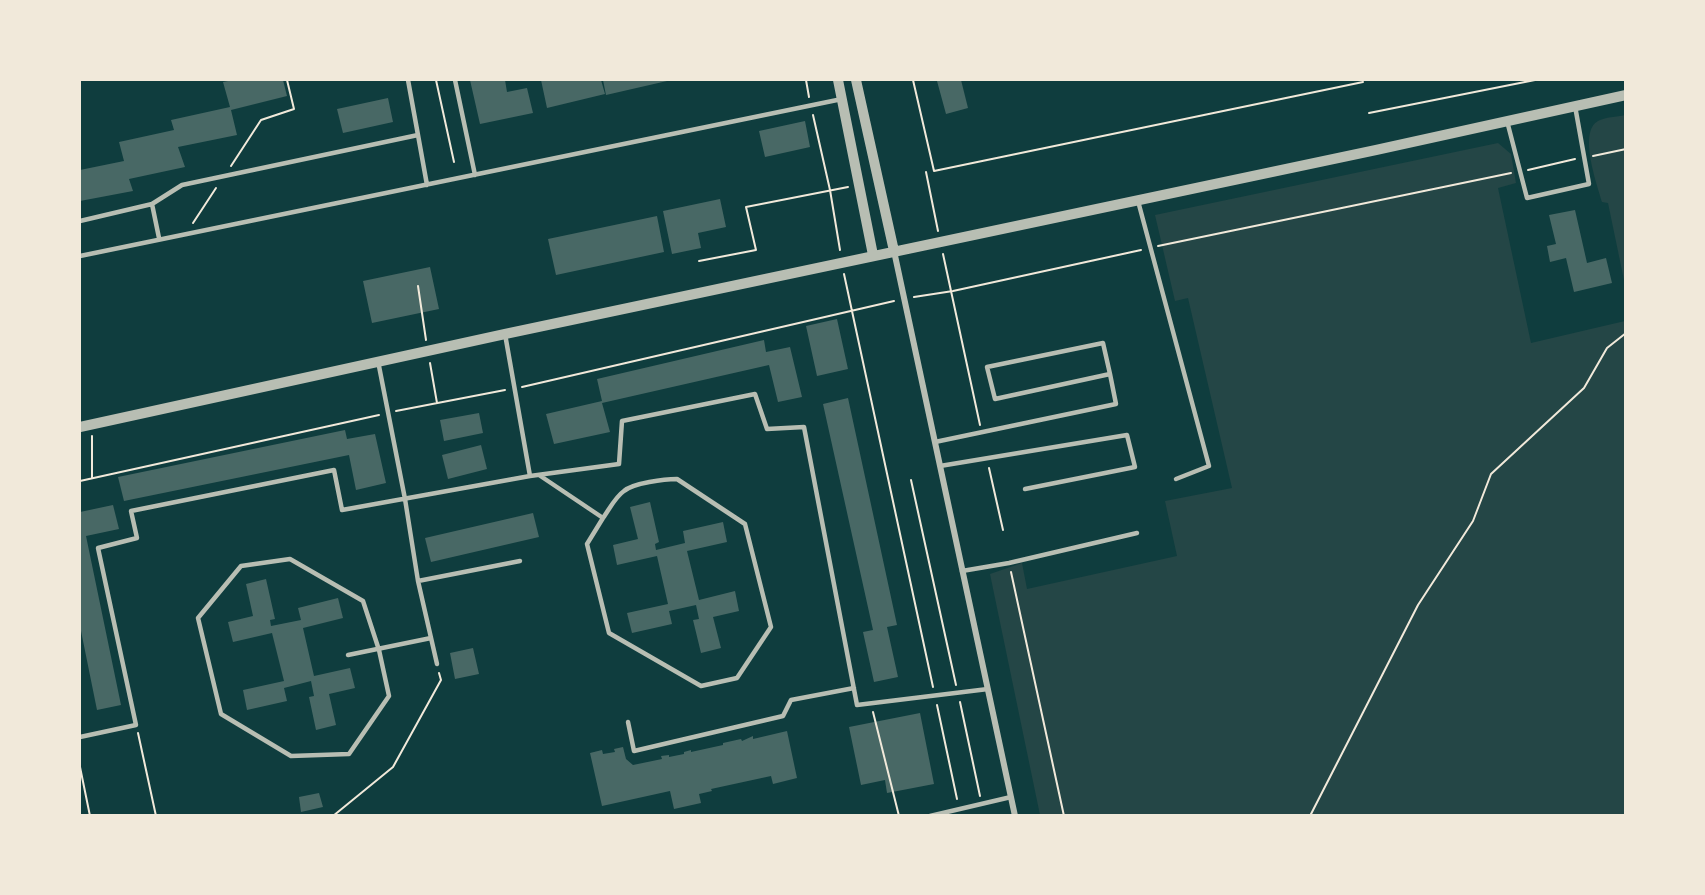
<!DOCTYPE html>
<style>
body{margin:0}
#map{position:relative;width:1705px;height:895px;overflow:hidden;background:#0f3d3e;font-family:"Source Sans 3",sans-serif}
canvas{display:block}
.frame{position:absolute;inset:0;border:81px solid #f1e9da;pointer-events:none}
</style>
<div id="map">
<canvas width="1705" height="895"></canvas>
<div class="frame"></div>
</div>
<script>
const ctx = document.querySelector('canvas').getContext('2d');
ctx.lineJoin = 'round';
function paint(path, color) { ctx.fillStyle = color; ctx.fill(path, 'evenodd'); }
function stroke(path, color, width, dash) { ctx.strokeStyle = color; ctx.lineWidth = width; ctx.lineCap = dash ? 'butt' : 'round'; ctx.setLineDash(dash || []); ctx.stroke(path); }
paint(new Path2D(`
 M1625 115V285L1608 203 1602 202C1597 184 1578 132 1598 121 1605 117 1617 117 1625 115Z
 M1498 143 1511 154 1516 183 1498 188 1531 343 1625 321V815H1040L990 574 1022 563 1027 589 1177 556 1165 501 1232 488 1188 298 1175 301 1155 215Z`), '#244646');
paint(new Path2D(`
 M233 80H283L287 96 231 110 237 135 178 147 185 167 129 179 133 191 80 201V170L124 161 119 142 174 130 171 120 230 107 223 82Z
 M470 80H505L507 92 527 88 533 113 480 124Z
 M541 80H601L605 94 547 108Z
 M603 80H667V81L606 95Z
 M942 80H961L968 108 946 114 937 81Z
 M388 98 393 122 343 133 337 109Z
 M805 121 810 147 765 157 759 131Z
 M720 199 726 227 698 233 701 248 672 254 663 211Z
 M1575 210 1587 263 1606 258 1612 283 1574 292 1566 258 1550 262 1547 246 1556 244 1549 215Z
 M657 216 664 252 556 275 548 239Z
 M430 267 439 309 372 323 363 281Z
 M837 319 848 369 817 376 806 326Z
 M764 340 766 352 790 347 802 397 778 402 769 365 602 403 610 432 554 444 546 414 602 401 597 379Z
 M848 398 897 625 887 627 898 677 874 682 863 632 873 630 823 404Z
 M479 413 483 433 444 441 440 420Z
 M345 430 347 439 375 434 386 483 356 490 349 455 124 501 118 477Z
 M481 445 487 469 448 479 442 455Z
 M650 502 659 542 655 544 656 550 685 543 683 531 723 522 727 542 687 551 699 600 735 591 739 611 713 617 721 648 701 653 693 620 699 619 696 605 669 611 672 624 632 633 627 613 668 604 657 556 617 565 613 545 638 539 630 507Z
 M113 505 119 529 86 536 121 705 97 710 80 626V512Z
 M533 513 539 537 431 562 425 538Z
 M266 579 275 619 270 620 271 626 301 620 298 608 338 598 343 618 303 628 314 676 350 668 355 688 329 694 336 725 316 730 309 697 314 696 311 681 284 688 287 701 247 710 243 690 284 681 272 633 233 642 228 622 253 616 246 584Z
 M473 648 479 674 455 679 450 653Z
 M920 713 934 784 887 793 885 780 861 785 849 727Z
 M787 731 797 778 773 784 771 776 711 789 712 791 699 794 701 803 674 809 670 791 602 806 590 753 602 750 603 754 615 752 614 749 623 747 626 759 633 765 662 759 661 756 669 755V757L684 754V752L691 750V752L723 745V743L741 739 742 741 753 736V739Z
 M319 793 323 807 301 812 299 797Z`), '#486865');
stroke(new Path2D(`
 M436 80 454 162
 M806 80 809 97
 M913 80 934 171 1363 82
 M1369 113 1535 80
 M813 115 830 190 840 250
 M1593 156 1626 149
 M231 166 261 120 294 109 287 80
 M1528 170 1575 159
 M926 172 938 231
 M193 223 216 188
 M1158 246 1511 173
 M943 254 980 425
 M699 261 756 250 746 207 848 187
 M844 274 933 687
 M418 286 426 340
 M914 297 953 291 1141 250
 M430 363 437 403
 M522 387 894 301
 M396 411 505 390
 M92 436V478
 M989 468 1003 530
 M911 480 956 685
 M80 481 379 415
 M1011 572 1064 816
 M960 702 980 796
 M937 705 957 799
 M873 712 899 816
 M138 733 156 816
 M80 767 90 816
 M333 816 393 767 441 680 439 673
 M1310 816 1418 605 1473 521 1491 474 1584 388 1607 348 1626 333`), '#f1e9da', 2);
stroke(new Path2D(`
 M408 80 418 135
 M455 80 475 175
 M1507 121 1527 198 1589 184 1575 106
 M1138 201 1209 466 1176 479
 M152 204 182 185 418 135 427 185
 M80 221 152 204 159 238
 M80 256 842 99
 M505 334 530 476
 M1103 343 1110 374 995 399 987 367Z
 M378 361 405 499 418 581 437 664
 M935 442 1116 404 1110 374
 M940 466 1127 435 1135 467 1025 489
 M539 475 603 518 587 544 609 633 701 686 737 678 771 627 745 524 677 479C665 479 633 483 624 491 615 497 609 510 603 518
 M290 559 363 601 379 650 389 696 349 754 291 756 221 714 198 618 241 566Z
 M962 571 1009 563 1137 533
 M418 581 520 561
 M348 655 431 638
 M628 722 634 751 783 716 791 700 854 688
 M80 737 136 725 98 548 137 538 131 511 334 470 342 510 530 476 619 464 622 421 755 394 767 429 804 427 857 705 988 689
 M930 816 1011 797`), '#b8beb3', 4.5);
stroke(new Path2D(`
 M894 251 1015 816`), '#b8beb3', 6);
stroke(new Path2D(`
 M838 80 873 255
 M856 80 894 251
 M80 427 505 334 1376 150 1626 95`), '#b8beb3', 10);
</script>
